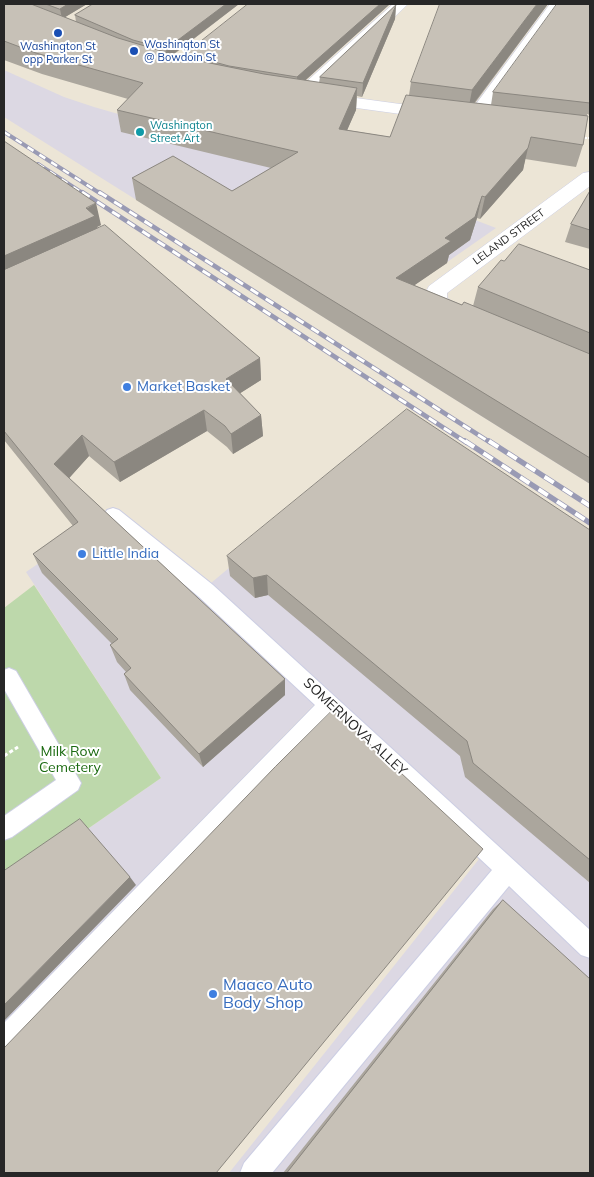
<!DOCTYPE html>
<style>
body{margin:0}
#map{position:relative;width:594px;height:1177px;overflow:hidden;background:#ece5d6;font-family:Mulish,sans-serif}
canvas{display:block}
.frame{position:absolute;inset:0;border:5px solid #272727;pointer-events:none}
</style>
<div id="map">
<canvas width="594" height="1177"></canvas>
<div class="frame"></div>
</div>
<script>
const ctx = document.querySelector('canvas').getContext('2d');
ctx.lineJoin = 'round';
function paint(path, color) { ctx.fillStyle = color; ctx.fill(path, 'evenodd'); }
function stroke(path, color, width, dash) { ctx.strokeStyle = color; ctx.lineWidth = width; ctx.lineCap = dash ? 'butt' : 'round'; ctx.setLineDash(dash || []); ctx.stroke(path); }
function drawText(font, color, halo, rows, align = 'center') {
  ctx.font = font + ' Mulish,sans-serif'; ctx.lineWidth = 4; ctx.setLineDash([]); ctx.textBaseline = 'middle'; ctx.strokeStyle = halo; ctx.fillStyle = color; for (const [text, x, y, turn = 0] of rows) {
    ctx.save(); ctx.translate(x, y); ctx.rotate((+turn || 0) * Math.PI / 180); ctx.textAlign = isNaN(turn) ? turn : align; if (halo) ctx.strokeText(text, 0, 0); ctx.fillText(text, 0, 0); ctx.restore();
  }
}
paint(new Path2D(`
 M4 70 64 97 94 107 441 207 496 228 397 297 590 384V484L4 117Z
 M398 427 590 542V1173H229L487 849 320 698 4 1022V887L161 778 26 572 109 515 199 593Z`), '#dcd8e3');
paint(new Path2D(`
 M34 585 161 778 4 887V608Z`), '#bdd8ab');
const lane = new Path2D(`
 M113 508 119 510 213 585 590 930V958L581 955 509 886 272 1173H240L244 1163 492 870 330 719 13 1050 4 1054V1023L315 705 199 597 107 520 104 515 107 510Z
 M9 668 16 671 81 783 78 790 12 837 4 840V816L56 780 4 689V670Z`);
const street = new Path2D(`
 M393 4H408L308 99H296L294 95 296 91Z
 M550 4H564L480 123 474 124 468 123 465 119Z
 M590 172V186L447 293V298C455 304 469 307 475 316L472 321C455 326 415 308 429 286L583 173Z`);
const secondary = new Path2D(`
 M319 93 437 109 443 110 446 114 443 118 437 119 313 102 311 98 313 94Z`);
stroke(lane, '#cccee3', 2);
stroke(street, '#cccee3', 1);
stroke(secondary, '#cccee3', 1);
stroke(new Path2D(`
 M581 138H590`), '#fff', 2, [2.5, 1]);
stroke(new Path2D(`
 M4 756 18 747`), '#fff', 3, [4, 2.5]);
paint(lane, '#fff');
paint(street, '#fff');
paint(secondary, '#fff');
const railFar2 = new Path2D(`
 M4 132 101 194
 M38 164 84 194`);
const railFar1 = new Path2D(`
 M82 192 467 443
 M99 192 491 443`);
const rail = new Path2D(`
 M465 441 590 523
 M489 441 590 506`);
stroke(railFar2, '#999ab4', 4);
stroke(railFar1, '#999ab4', 4.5);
stroke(rail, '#999ab4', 5.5);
stroke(railFar2, '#fff', 2.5, [7]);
stroke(railFar1, '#fff', 3, [9]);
stroke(rail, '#fff', 4, [11]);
paint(new Path2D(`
 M4 4H87L65 17 76 22 75 15 93 4H239L173 55 186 58 185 54 390 4 305 80 319 83 320 77 396 5 395 19 362 97 357 96 356 110 347 130 390 137 409 95 411 82 548 4 475 103 491 105 493 92 590 4V115L587 114V116L583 145 576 167 525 159 523 170 480 219 477 218 470 240 449 255 447 263 414 285 462 305 473 306 478 287 504 261 590 270V484L136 200 132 178 232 191 271 168 121 132 117 110 128 99 42 74 4 60Z
 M4 141 101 225 97 227 98 228 260 358 261 380 240 393 261 415 263 436 233 454 227 447 207 431 120 482 89 456 69 478 285 679V695L203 767 130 690 124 674 126 672 117 662 110 645 112 644 42 573 33 554 73 526 4 440Z
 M590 191V249L565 242 571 224Z
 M590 530V883L465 777 460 756 268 595 255 598 230 576 227 556Z
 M503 900 590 1173H283L493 909Z`), '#aba69d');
paint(new Path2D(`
 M68 4H87L62 19 60 9Z
 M226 4H239L167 59 166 49Z
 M380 4H390L297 88V77Z
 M537 4H548L468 111 472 90Z
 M396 5 395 19 362 97 363 83Z
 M357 88 356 110 338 151 339 129Z
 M528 148 523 170 480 219 485 197Z
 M482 196 477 218 470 240 449 255 447 263 393 300 396 278Z
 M96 203 101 225 97 227 100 239 4 282V256Z
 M260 358 261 380 228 401 226 379Z
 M204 410 207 431 120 482 114 462Z
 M261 415 263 436 233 454 231 434Z
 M82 435 89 456 63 485 54 464Z
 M267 575 268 595 255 598 253 578Z
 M285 679V695L203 767 199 754Z
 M130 877 136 885 4 1021V1005Z`), '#8b8780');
const building = new Path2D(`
 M4 4H31L118 38 185 58 264 74 357 88 339 129 390 137 406 95 588 116 583 145 531 137 528 148 485 197 482 196 475 217 445 238 451 241 396 278 462 305 464 302 590 354V458L132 178 173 156 232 191 298 152 117 110 143 83 36 53 4 41Z
 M46 4H68L60 9Z
 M93 4H226L166 49 133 40 75 15Z
 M248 4H380L297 77 229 66 185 54Z
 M440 4H537L472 90 411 82Z
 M557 4H590V103L493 92Z
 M396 5 363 83 320 77Z
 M4 141 96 203 86 208 95 216 4 256Z
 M590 191V230L571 224Z
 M105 225 260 358 226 379 261 415 231 434 225 426 204 410 114 462 82 435 54 464 285 679 199 754 124 674 131 668 110 645 118 639 33 554 78 522 4 431V270Z
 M519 244 590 270V333L478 287 501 260 504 261Z
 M407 409 590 530V860L473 763 467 741 267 575 253 578 227 556Z
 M333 710 483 849 216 1173H4V1048L275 767Z
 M80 819 130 877 4 1005V871Z
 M503 900 590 979V1173H287Z`);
paint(building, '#c7c1b7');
stroke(building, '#8b8780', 1);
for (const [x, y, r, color] of [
 [58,33,5,"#1a4fb4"],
 [134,51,5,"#1a4fb4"],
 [140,132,5,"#0f9aa8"],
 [127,387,5,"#3f7fe0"],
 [82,554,5,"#3f7fe0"],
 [213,994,5,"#3f7fe0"]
]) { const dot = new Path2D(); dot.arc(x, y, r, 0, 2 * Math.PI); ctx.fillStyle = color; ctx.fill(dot); stroke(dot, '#fff', 2); }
drawText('11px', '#164399', '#fff', [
 ["Washington St",144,45],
 ["@ Bowdoin St",144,58],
 ["Washington St",58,47,"center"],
 ["opp Parker St",58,60,"center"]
], 'left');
drawText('11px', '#0d838f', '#fff', [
 ["Washington",150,126],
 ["Street Art",150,139]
], 'left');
drawText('11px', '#272727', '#fff', [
 ["LELAND STREET",509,237,-36]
]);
drawText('14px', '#366cbe', '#fff', [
 ["Market Basket",137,387],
 ["Little India",92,554]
], 'left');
drawText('14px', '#272727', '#fff', [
 ["SOMERNOVA ALLEY",355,727,43]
]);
drawText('14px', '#1b6a11', '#fff', [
 ["Milk Row",70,752],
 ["Cemetery",70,768]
]);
drawText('16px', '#366cbe', '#fff', [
 ["Maaco Auto",223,985],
 ["Body Shop",223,1003]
], 'left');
</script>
